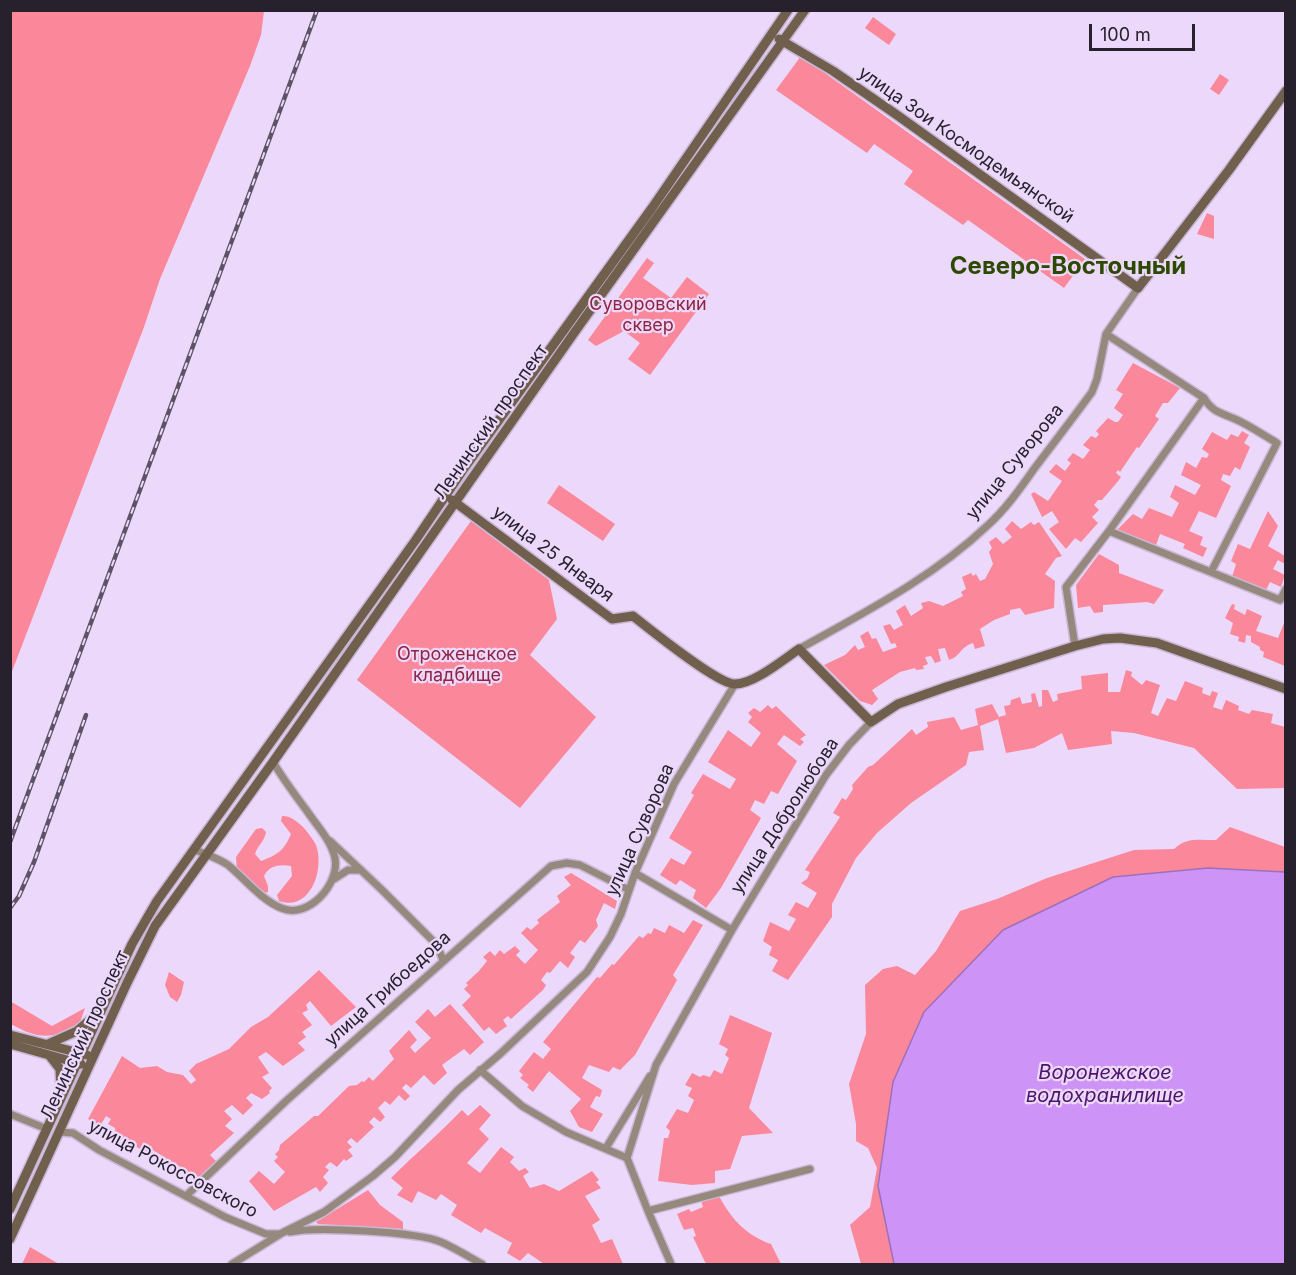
<!DOCTYPE html>
<meta charset="utf-8">
<style>
body{margin:0}
#map{position:relative;width:1296px;height:1275px;overflow:hidden;background:#ebd8fb;font-family:Inter,sans-serif}
canvas{display:block}
.frame{position:absolute;inset:0;border:12px solid #27202d;pointer-events:none}
.scale{position:absolute;left:1089px;top:24px;width:106px;height:27px;box-sizing:border-box;border:3px solid #27202d;border-top:0;padding-left:8px;font-size:18px;line-height:21px;white-space:nowrap;color:#27202d;-webkit-text-stroke:4px #ebd8fb;paint-order:stroke}
</style>
<div id="map">
<canvas width="1296" height="1275"></canvas>
<div class="frame"></div>
<div class="scale">100 m</div>
</div>
<script>
const ctx = document.querySelector('canvas').getContext('2d');
ctx.lineJoin = 'round';
function paint(path, color) { ctx.fillStyle = color; ctx.fill(path, 'evenodd'); }
function stroke(path, color, width, dash) { ctx.strokeStyle = color; ctx.lineWidth = width; ctx.lineCap = dash ? 'butt' : 'round'; ctx.setLineDash(dash || []); ctx.stroke(path); }
function drawText(font, color, halo, rows, align = 'center') {
  ctx.font = font + ' Inter,sans-serif'; ctx.lineWidth = 4.5; ctx.setLineDash([]); ctx.textBaseline = 'middle'; ctx.strokeStyle = halo; ctx.fillStyle = color; for (const [text, x, y, turn = 0] of rows) {
    ctx.save(); ctx.translate(x, y); ctx.rotate((+turn || 0) * Math.PI / 180); ctx.textAlign = isNaN(turn) ? turn : align; if (halo) ctx.strokeText(text, 0, 0); ctx.fillText(text, 0, 0); ctx.restore();
  }
}
paint(new Path2D(`
 M11 10 264 11 261 35 250 66 160 279 144 327 11 674Z
 M873 17 896 34 889 45 865 28Z
 M801 56 1085 259 1064 288 968 220 963 225 904 184 913 171 874 144 867 153 776 90Z
 M1220 74 1229 80 1219 95 1210 89Z
 M1207 213 1214 216V239L1197 234Z
 M647 258 654 263 643 278 671 298 687 277 709 294 650 375 628 359 640 343 624 331 596 346 588 340Z
 M1133 363 1180 388 1168 403H1163L1155 416 1159 419 1139 448 1137 447 1120 472 1118 470 1116 473 1121 477 1119 480 1102 500H1098L1094 505 1099 510 1092 517 1098 523 1081 542 1075 538 1066 549 1049 529 1059 522 1052 511 1042 517 1031 494 1034 492 1048 501 1062 481 1049 472 1056 464 1065 471 1071 463 1067 460 1073 453 1083 459 1090 450 1083 445 1091 436 1096 438 1099 434 1096 431 1108 418 1115 422H1118L1123 415 1114 408 1123 394 1116 390Z
 M1242 431 1249 435 1244 443 1250 447 1240 470 1235 467 1230 476 1223 474 1221 480 1231 486 1216 518 1199 511 1189 531 1203 537 1200 545 1207 548 1203 557 1183 548 1185 544 1160 534 1156 545 1117 530 1133 514 1142 519 1149 508 1172 517 1179 503 1170 497 1175 485 1195 495 1201 485 1181 475 1186 462 1196 468 1202 457 1207 458 1209 454 1202 449 1212 432 1227 440 1231 434 1238 437Z
 M559 485 615 524 603 541 547 503Z
 M1268 511 1278 526 1268 546 1285 556V564L1278 560 1273 569 1285 575 1281 587 1270 582 1266 590 1232 577 1236 564 1231 561 1238 544 1250 549Z
 M471 521 549 580 557 619 530 655 596 717 520 808 357 680Z
 M1012 521 1021 529 1031 522 1034 525 1039 522 1062 556 1056 558 1045 574 1055 581 1054 608 1025 615 1020 608 1010 610V614L994 620 980 629 985 646 975 649 973 643C960 647 960 657 949 660L945 648 938 649 941 661 935 663 931 656 925 657 928 664 923 666 924 669 916 670 915 668 900 672 872 690 878 699 872 705 860 701 824 665 845 655 855 645 858 650 865 647 860 636 868 631 872 639 876 638 883 652 897 647 895 643 891 644 883 626 890 624 894 630 903 625 896 611 905 605 911 616 923 608 921 603 929 601 943 606 963 596 961 592 966 589 962 577 971 573 973 576 976 574 980 581 985 579 993 564 989 552 992 548 989 542 996 537 1003 544 1012 537 1005 529Z
 M1099 554 1119 565V573L1164 590 1154 604 1147 602 1103 605V612L1094 613 1090 606 1078 608 1076 585Z
 M1232 604 1235 605 1234 609 1245 615 1247 609 1262 616 1256 631 1278 638 1284 623 1285 624V666L1263 657 1264 652 1260 650V647L1251 642V636L1246 635 1245 643 1238 641 1239 637 1230 634 1233 623 1225 618Z
 M1126 670 1132 672 1131 676 1142 685 1146 680 1160 685 1151 713 1158 716 1167 698 1176 701 1185 681 1203 688 1202 693 1210 696 1212 691 1218 693 1213 707 1222 710 1226 700 1239 706 1238 710 1249 714 1252 710 1273 714 1271 723 1285 727V788L1237 789 1194 748 1134 733 1111 731 1112 744 1068 750 1062 733 1034 748 1006 753 998 719 980 726 984 750 969 752 966 765 911 803 877 833 856 858 832 904V917L788 980 772 971 778 960 769 955 772 947 763 941 770 922 789 931 796 919 788 915 796 902 808 908 817 893 801 883 807 879 810 872 805 870 840 817 833 813 842 798 846 800 853 789 852 785 868 767 873 765 912 729 916 735 928 727 927 722 954 717 961 730 978 725 975 709 992 704 999 717 1006 715 1004 706 1010 705 1011 700 1020 697 1022 704 1032 702 1031 694 1035 693 1039 707 1042 706V690H1048L1053 702 1058 700 1057 694 1082 689 1081 676 1108 673V692H1120Z
 M768 705 772 709 776 706 806 735 800 739 804 742 800 746 784 735 777 744 797 761 778 794 771 791 764 804 755 800 750 810 761 818 721 888 706 908 693 898 696 890 680 880 676 885 660 875 671 858 684 865 692 852 669 838 694 795 691 793 703 774 730 789 736 779 708 762 728 730 751 747 761 733 748 722 752 717 748 713 754 708 760 712Z
 M282 816C291 816 296 821 302 826 307 831 313 839 316 845 325 870 310 912 279 901L277 895 292 876 291 866C281 864 269 865 264 876L268 886V892L265 893 237 870 236 857 256 829 262 828 266 832C265 841 257 846 255 854L261 861C277 855 284 851 291 834L281 821Z
 M1230 827 1285 847V872L1208 868 893 1082 878 1186 894 1264H861L850 1225 870 1207 877 1168 868 1148 856 1141V1124L849 1084 866 1034 865 985 883 969 897 966 915 975 936 951 960 911 997 899 1047 878 1134 850 1174 849C1186 837 1199 840 1216 840Z
 M571 873 617 901 615 909 604 903 596 920 598 926 585 943 580 940 570 953 575 957 568 968 560 961 550 973 547 972 541 980 546 985 543 990 511 1019 508 1016 503 1020 507 1026 496 1034 489 1027 484 1031 462 1005 471 996 464 989 468 985 466 983 479 971 487 961 483 957 490 951 495 956 500 950 504 954 515 946 520 951 516 955 525 964 538 950 521 933 527 927 531 930 539 923 537 920 560 902 557 896 571 885 564 877Z
 M693 920 703 925 673 975 677 980 635 1055 620 1070 613 1067 609 1072 589 1065 582 1078 602 1090 600 1097 596 1096 590 1107 603 1114 592 1132 579 1127 570 1111 581 1099 549 1071 533 1092 527 1087 529 1085 520 1078 523 1075 519 1071 534 1052 543 1059 551 1049 543 1042 597 977 600 978 612 964 614 965 639 936 643 938 648 933 651 934 654 928 665 933 669 925 684 933Z
 M319 970 356 1007 331 1026 310 1001 306 1005 308 1010 302 1013 312 1025 302 1032 306 1037 298 1043 305 1050 283 1066 266 1052 258 1057 269 1073 262 1077 272 1088 269 1091 270 1093 262 1099 251 1093 246 1098 253 1105 243 1115 232 1105 224 1111 232 1119 225 1126 234 1133 210 1155 217 1162 200 1179 151 1149 147 1153 116 1135 115 1128 108 1124 111 1119 106 1116 100 1126 88 1119 122 1056 140 1068 157 1066 167 1072 183 1075 191 1084 196 1080 189 1071 196 1064 229 1049 251 1027 268 1017Z
 M169 972 184 982 181 995 177 1002 170 997 165 985Z
 M10 1001 52 1026 85 1008 79 1025C52 1040 37 1039 11 1024Z
 M450 1004 484 1042 470 1055 464 1049 442 1065 447 1073 434 1085 424 1075 411 1088 406 1084 402 1088 410 1096 405 1101 399 1095 390 1105 385 1101 378 1108 385 1117 380 1122 374 1117 369 1122 374 1127 357 1143 351 1138 347 1142 352 1147 348 1150 353 1156 346 1161 344 1159 337 1167 330 1162 325 1167 329 1170 323 1177 328 1183 320 1192 316 1187 274 1211 249 1181 259 1171 274 1184 285 1172 274 1161 278 1157 275 1154 279 1150 280 1145 314 1116H318L349 1086 357 1085 362 1081 364 1082 369 1077 373 1081 394 1059 389 1051 409 1030 417 1040 410 1047 415 1053 431 1038 415 1022 428 1009 435 1017Z
 M730 1015 772 1033 749 1108 773 1133 742 1136 730 1169 715 1171V1183L692 1185 658 1181 664 1138H668L670 1131 666 1127 677 1109 688 1113 694 1100 688 1096 692 1088 685 1085 692 1073 700 1077 703 1075 710 1077 714 1070 722 1074 729 1058 725 1055 728 1049 719 1044Z
 M480 1105 491 1115 479 1129 489 1139 467 1163 480 1173 501 1147 514 1157 510 1162 519 1171 525 1168 529 1172 523 1176 530 1188 544 1184 559 1191 592 1171 599 1180 596 1182 601 1188 585 1196 600 1220 592 1225 601 1243 612 1239 623 1264H544L528 1253 520 1261 507 1253 512 1243 485 1228 481 1233 451 1215 457 1205 441 1194 436 1200 418 1191 412 1203 397 1195 403 1188 391 1178C414 1155 439 1134 462 1110L468 1116Z
 M368 1190 380 1205 403 1222V1229L318 1224 316 1222Z
 M719 1196C731 1219 747 1236 771 1244L781 1264H708L705 1262 693 1237 696 1236 693 1228 684 1230 677 1214 689 1209 691 1212 703 1207 701 1200Z
 M30 1247 59 1264H22Z`), '#fb879b');
const water = new Path2D(`
 M1208 868 1285 872V1264H894L878 1186 893 1082 924 1012 1003 930 1113 877Z`);
paint(water, '#ce93f7');
stroke(water, '#9c70ba', 1.5);
const street = new Path2D(`
 M1106 334 1204 398C1212 412 1222 413 1235 419 1249 425 1263 435 1277 443L1211 572
 M1109 531 1280 600 1286 589
 M1075 646 1066 587 1109 531 1204 398
 M799 649C865 612 932 578 987 526 1005 510 1020 489 1034 469 1053 444 1073 418 1092 392L1097 379 1106 334 1138 288
 M330 841 381 889 437 945 443 960
 M195 850C205 854 218 858 228 865 245 879 260 899 281 908 308 920 340 884 335 858 331 840 317 826 307 811 295 795 283 779 273 762
 M635 873 732 930
 M334 879 348 870H361
 M480 1070 522 1106 566 1132 627 1158
 M10 1114 47 1129
 M59 1132 73 1133 99 1150 225 1217 266 1234H279
 M606 1148 650 1076
 M187 1195 286 1101 551 866 567 863 580 865 629 890
 M648 1211 810 1169
 M290 1232C316 1226 418 1232 441 1242 455 1248 469 1257 482 1264
 M232 1264 282 1233 324 1212 373 1176 395 1157 458 1090 500 1054 587 972 610 937 621 914 635 873 674 784 735 684
 M671 1264 648 1211 627 1158 656 1065 732 930 826 775 849 745 871 722`);
const secondary = new Path2D(`
 M779 39 833 71 897 115 1138 288 1229 170 1286 91
 M452 500 612 619 633 616C651 630 715 682 734 684 753 685 784 659 799 649L871 722 898 704 946 687 1075 646 1103 639 1120 638 1157 643 1286 689
 M10 1035 87 1055
 M10 1044 81 1064
 M48 1044 77 1031 97 1014
 M49 1055 60 1069 61 1091
 M10 1209 132 944 157 901 415 541 465 467 652 208 788 10
 M10 1239 127 983 155 926 273 762 574 333 805 10`);
stroke(street, '#c8b7d6', 10);
stroke(secondary, '#c8b7d6', 12);
stroke(street, '#94897c', 7);
stroke(secondary, '#705f4d', 9);
const rail = new Path2D(`
 M10 842 317 10
 M10 908 19 896 34 862 86 715`);
stroke(rail, '#5d5366', 4.5);
stroke(rail, '#ebd8fb', 2, [7]);
drawText('18px', '#27202d', '#ebd8fb', [
 ["улица Зои Космодемьянской",966,145,35],
 ["Ленинский проспект",491,422,-55],
 ["улица Суворова",1015,462,-51],
 ["улица 25 Января",553,554,37],
 ["улица Добролюбова",785,816,-57],
 ["улица Суворова",640,830,-66],
 ["улица Грибоедова",388,989,-42],
 ["Ленинский проспект",85,1035,-65],
 ["улица Рокоссовского",173,1169,28]
]);
drawText('18px', '#902340', '#ebd8fb', [
 ["Суворовский",648,305],
 ["сквер",648,326],
 ["Отроженское",457,655],
 ["кладбище",457,676]
]);
drawText('italic 20px', '#4c136b', '#ebd8fb', [
 ["Воронежское",1105,1073],
 ["водохранилище",1105,1096]
]);
drawText('bold 24px', '#2d4900', '#ebd8fb', [
 ["Северо-Восточный",1068,267]
]);
</script>
